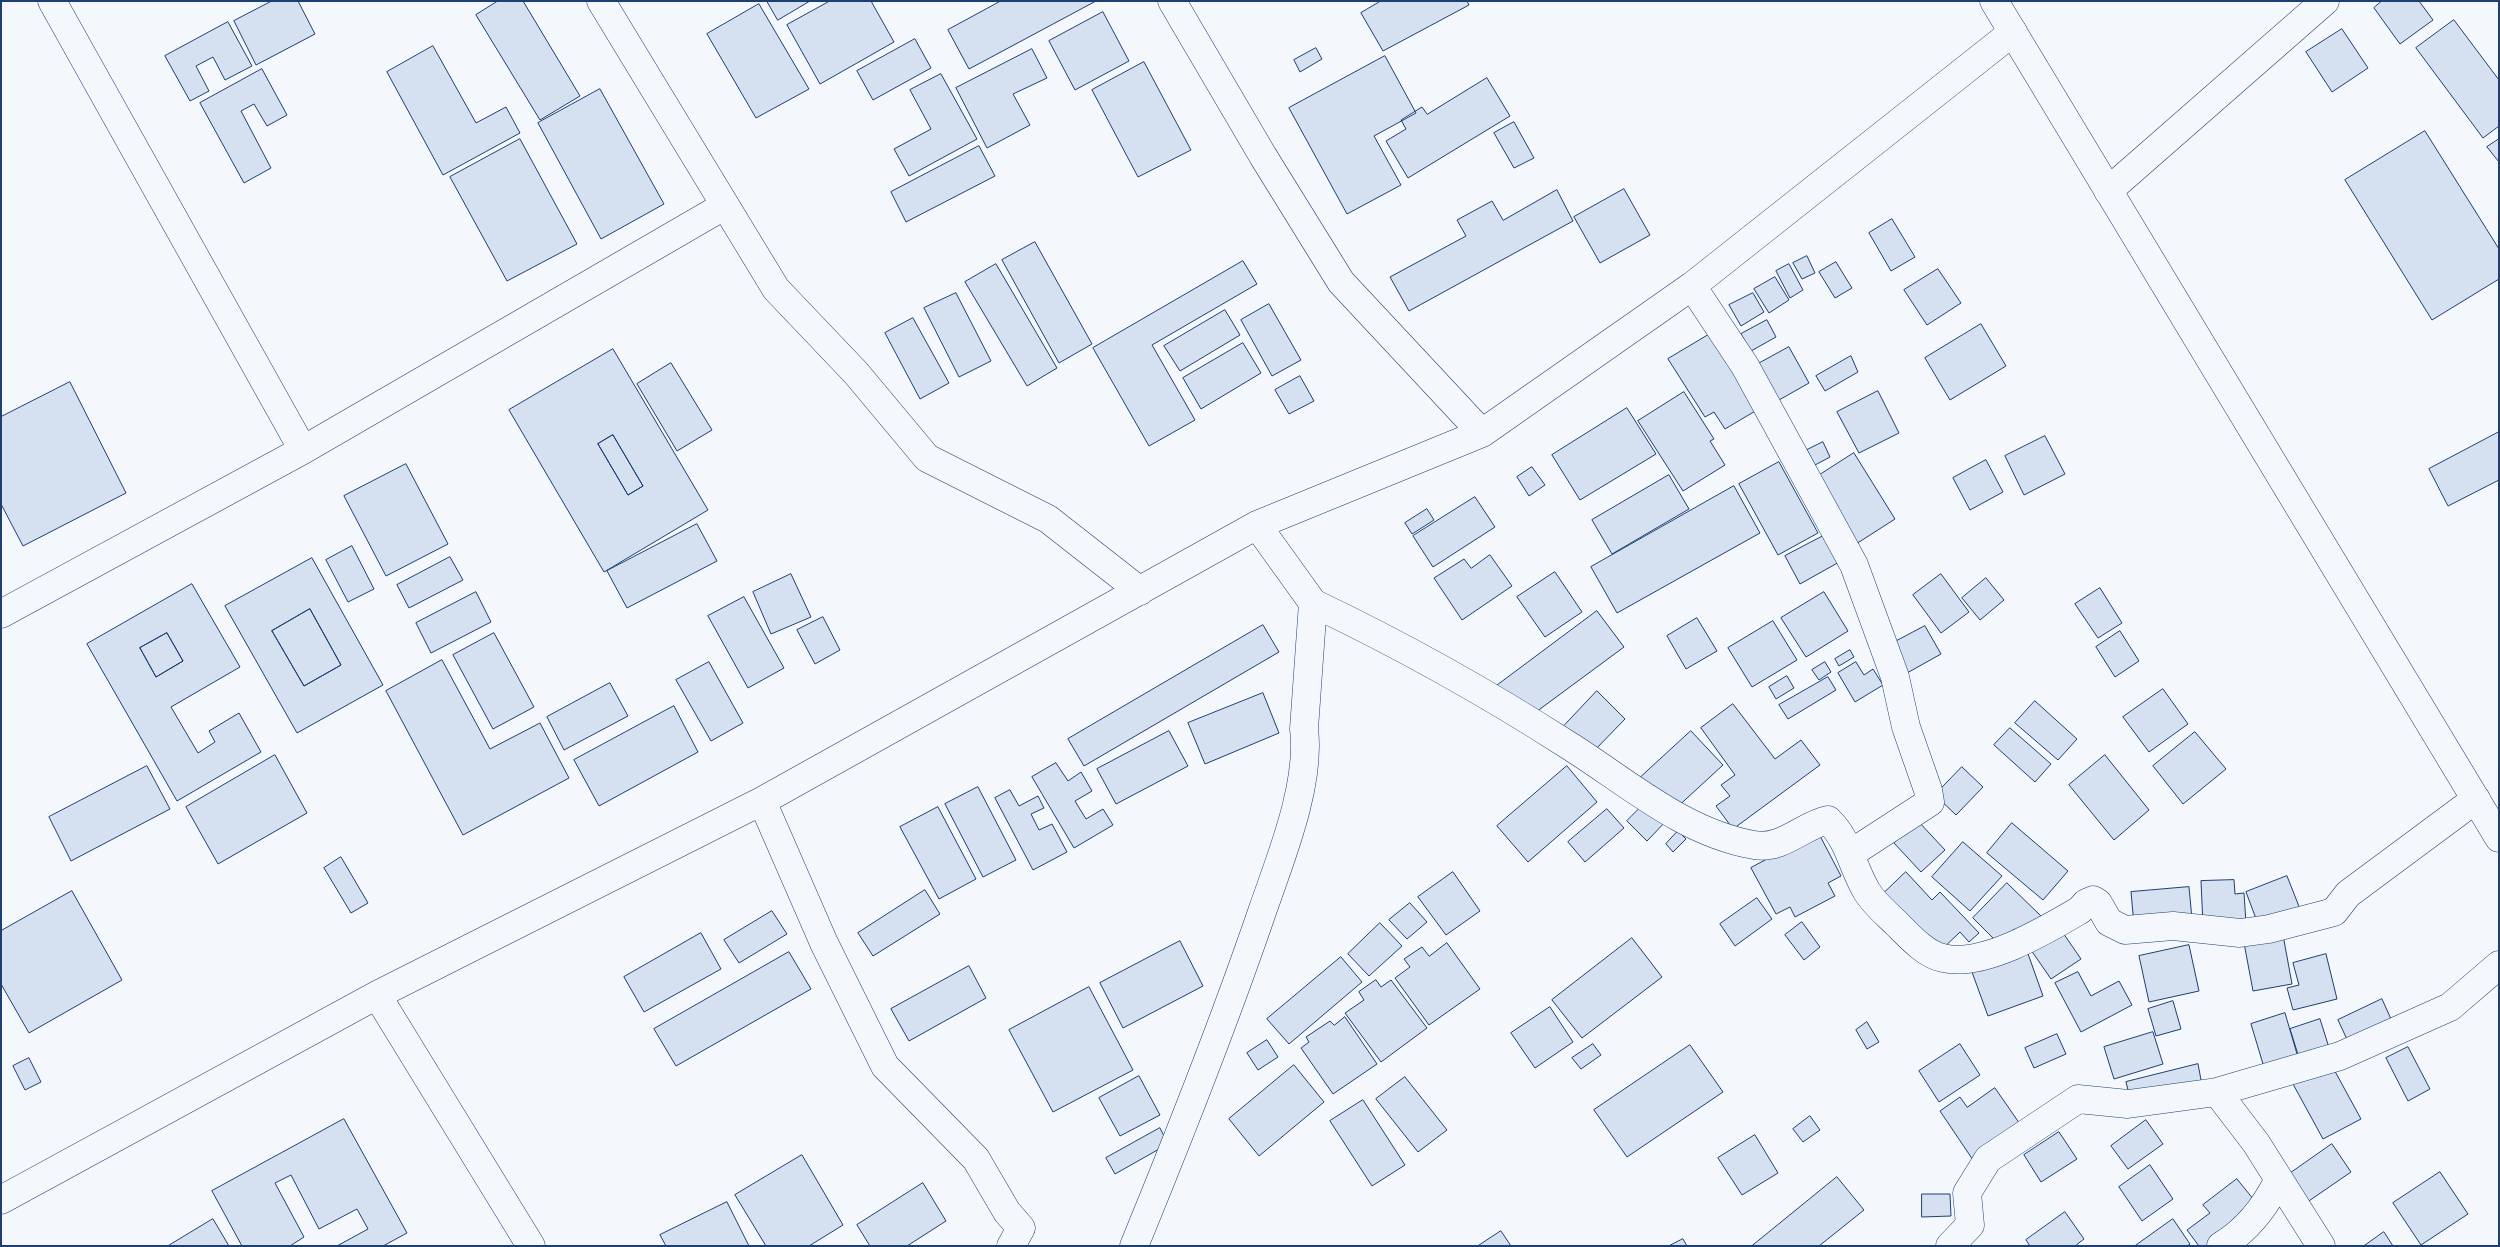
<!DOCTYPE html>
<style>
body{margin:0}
#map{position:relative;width:2500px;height:1247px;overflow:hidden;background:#f4f7fb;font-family:"Public Sans",sans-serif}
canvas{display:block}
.frame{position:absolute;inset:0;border:2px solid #1d3f73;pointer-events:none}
</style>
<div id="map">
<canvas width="2500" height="1247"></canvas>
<div class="frame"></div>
</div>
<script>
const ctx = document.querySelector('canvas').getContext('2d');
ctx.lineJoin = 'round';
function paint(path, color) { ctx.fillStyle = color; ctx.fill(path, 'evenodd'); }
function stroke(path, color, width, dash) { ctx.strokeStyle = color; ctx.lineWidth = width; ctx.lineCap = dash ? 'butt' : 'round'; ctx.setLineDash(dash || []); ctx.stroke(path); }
const building = new Path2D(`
 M272 1H298L315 34 256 65 234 21Z
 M498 1H523L580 96 540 120 476 15Z
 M767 1H810L778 20Z
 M830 1H871L894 42 820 84 787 25Z
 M1001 1H1096L969 69 948 30Z
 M1381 1H1467L1469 5 1383 51 1361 13Z
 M2382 1H2419L2433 20 2400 44 2374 8Z
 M759 4 809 89 756 118 707 34Z
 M1103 12 1129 61 1075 90 1049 41Z
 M2454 20 2499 80V126L2483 138 2416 48Z
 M228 22 252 66 225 80 213 57 196 66 209 91 190 101 165 56Z
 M2342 29 2368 68 2332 92 2306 52Z
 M915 39 931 68 873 100 857 71Z
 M433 46 476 123 506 107 520 133 443 175 387 72Z
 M1316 48 1322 59 1300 72 1294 60Z
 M1032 49 1047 78 1013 94 1030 125 987 148 956 88Z
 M1385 56 1416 113 1374 136 1401 185 1347 214 1289 108Z
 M1144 62 1191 150 1138 177 1092 90Z
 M262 69 287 115 267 126 254 104 241 111 271 168 244 183 200 103Z
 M941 74 977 139 909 176 894 149 931 129 910 90Z
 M1487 78 1510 116 1408 178 1386 141 1406 129 1401 120 1422 107 1427 114Z
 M600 89 664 204 601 239 538 123Z
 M1514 122 1534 158 1514 168 1494 133Z
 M2425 131 2499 249V279L2432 320 2345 180Z
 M520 139 577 244 507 281 450 177Z
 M2499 139V162L2487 147Z
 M979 146 995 176 906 222 891 192Z
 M1624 189 1650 235 1600 263 1574 217Z
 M1557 190 1573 221 1409 311 1390 277 1466 236 1457 220 1492 201 1503 220Z
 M1892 219 1915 257 1891 271 1869 233Z
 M1035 242 1092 344 1059 363 1002 260Z
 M1807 256 1815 273 1802 279 1793 263Z
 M1243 261 1257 284 1152 345 1195 420 1149 446 1093 348Z
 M1836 262 1852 288 1835 298 1819 272Z
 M996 264 1057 368 1027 386 965 282Z
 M1789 264 1803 290 1790 298 1776 271Z
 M1938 269 1961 303 1927 325 1904 290Z
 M1775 277 1789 300 1769 313 1754 289Z
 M956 293 991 361 959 377 924 308Z
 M1753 293 1764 312 1741 326 1729 305Z
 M1269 304 1301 360 1272 376 1241 320Z
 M1225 310 1240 335 1180 371 1164 346Z
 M913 318 949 383 920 399 885 333Z
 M1767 320 1776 337 1751 351 1741 334Z
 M1981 324 2006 366 1950 400 1925 358Z
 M1710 334 1757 410 1725 429 1714 412 1705 417 1668 359Z
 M1243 343 1261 373 1201 409 1183 378Z
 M1789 347 1809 383 1779 400 1758 364Z
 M613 349 708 510 604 572 509 410ZM613 435 643 486 628 495 598 444Z
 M1851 356 1858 372 1825 391 1816 376Z
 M671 363 712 430 677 451 637 384Z
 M1300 376 1314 401 1289 414 1275 390Z
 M70 382 126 493 23 546 1 504V417Z
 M1878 391 1899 433 1859 453 1837 412Z
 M1684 392 1714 439 1710 441 1725 465 1683 491 1638 421Z
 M1627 408 1656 454 1580 500 1552 455Z
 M2499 432V480L2448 506 2429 469Z
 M613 435 643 486 628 495 598 444Z
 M2045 436 2065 474 2024 495 2005 456Z
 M1823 442 1830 457 1815 465 1807 450Z
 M1854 453 1895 519 1856 544 1815 478Z
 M1986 460 2003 492 1970 510 1953 478Z
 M1779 462 1818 533 1778 555 1739 484Z
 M406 464 448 544 386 576 344 496Z
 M1532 467 1545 485 1529 496 1517 477Z
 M1669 475 1689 509 1612 554 1592 520Z
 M1734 486 1760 533 1617 613 1591 567Z
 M1475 497 1495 527 1433 567 1413 536Z
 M1427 509 1434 520 1412 534 1405 523Z
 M697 524 717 561 627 608 607 571Z
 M1827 534 1841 561 1800 584 1785 556Z
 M352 546 374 589 348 602 326 560Z
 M1490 555 1512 586 1462 620 1434 578 1464 559 1471 568Z
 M450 557 463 580 409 608 397 585Z
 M312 558 383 685 297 733 225 606ZM310 609 341 665 304 686 272 631Z
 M1555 572 1582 612 1545 637 1517 597Z
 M791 574 811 617 771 634 753 592Z
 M1941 574 1969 612 1941 633 1913 595Z
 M1986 578 2004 600 1980 620 1962 598Z
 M192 584 240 667 171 707 198 753 215 742 209 731 239 713 261 752 177 801 87 644Z
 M2100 588 2122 623 2098 638 2075 604Z
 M476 592 491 622 431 653 416 623Z
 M1824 592 1848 631 1806 657 1781 618Z
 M744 597 784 668 748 688 708 616Z
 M310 609 341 665 304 686 272 631Z
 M1597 611 1624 647 1536 712 1495 687Z
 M823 617 840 650 815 664 797 630Z
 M1697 618 1717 651 1686 669 1667 636Z
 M1773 621 1797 660 1752 687 1728 648Z
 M1263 625 1279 652 1084 766 1068 739Z
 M1925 626 1941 654 1907 673 1891 644Z
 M2120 631 2139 661 2115 677 2096 647Z
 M167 633 183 661 156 677 140 648Z
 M167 633 183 661 156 677 140 648Z
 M494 633 534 707 493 729 453 655Z
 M1850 650 1854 657 1839 666 1835 659Z
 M442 660 490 749 540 723 569 778 463 835 386 691Z
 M709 662 743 723 711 741 676 680Z
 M1825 662 1831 672 1819 680 1812 670Z
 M1856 662 1864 675 1873 669 1883 685 1855 702 1838 673Z
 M1787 676 1794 688 1776 699 1769 687Z
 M1828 677 1836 690 1788 719 1779 705Z
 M610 683 628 716 564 750 547 717Z
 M2163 689 2188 724 2149 752 2123 717Z
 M1597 691 1625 719 1592 753 1564 726Z
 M1263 693 1279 733 1205 764 1188 723Z
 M2035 701 2077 739 2058 760 2015 723Z
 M1733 704 1775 759 1801 740 1820 765 1733 829 1716 806 1730 796 1721 785 1735 775 1701 728Z
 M674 706 698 752 599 806 574 760Z
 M2010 728 2051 764 2035 782 1994 745Z
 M1169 731 1188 766 1116 804 1097 769Z
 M1691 731 1723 765 1673 811 1641 777Z
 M2195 732 2226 769 2183 804 2153 766Z
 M275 755 307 813 218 864 186 807Z
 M2105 755 2149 810 2114 840 2069 785Z
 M1056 763 1068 781 1081 772 1092 791 1075 801 1086 819 1103 809 1113 825 1074 848 1032 777Z
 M147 766 170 809 71 861 49 817Z
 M1567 766 1597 802 1528 862 1497 826Z
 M1962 767 1983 787 1956 815 1935 795Z
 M978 787 1016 860 983 877 945 804Z
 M1010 790 1019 806 1038 796 1044 808 1031 814 1039 830 1052 824 1067 852 1033 870 995 798Z
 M1648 800 1668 819 1647 841 1627 821Z
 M938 807 976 879 939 899 900 827Z
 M1607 809 1624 828 1585 862 1568 842Z
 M1918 821 1945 850 1921 872 1894 843Z
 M2012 823 2068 871 2043 900 1987 853Z
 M1678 831 1686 839 1673 852 1666 844Z
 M1818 832 1841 876 1828 883 1835 896 1795 917 1790 907 1776 914 1751 868Z
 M1963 842 2002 876 1970 911 1932 877Z
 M341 857 368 903 351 913 324 868Z
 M1453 872 1480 911 1446 935 1418 897Z
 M1906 872 1932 900 1940 892 1979 933 1969 942 1960 932 1938 953 1883 894Z
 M2287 876 2300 909 2258 924 2246 892Z
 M2234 880 2235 894 2244 893 2246 923 2203 925 2201 881Z
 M2007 883 2042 917 2023 936 2014 929 1999 944 1973 918Z
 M2189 887 2192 919 2134 925 2131 892Z
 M925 890 940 914 873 956 858 933Z
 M72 891 122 980 29 1033 1 984V931Z
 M1757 898 1772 919 1735 946 1720 924Z
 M1410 903 1427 922 1407 939 1389 920Z
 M772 911 787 934 739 963 724 940Z
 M1802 922 1820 947 1804 960 1785 935Z
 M1380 923 1402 946 1369 976 1348 954Z
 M2061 930 2081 959 2051 979 2031 950Z
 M701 933 721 969 644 1012 624 977Z
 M2283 935 2292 984 2253 991 2244 943Z
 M1632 938 1662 977 1582 1038 1552 1000Z
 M1180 941 1203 986 1123 1028 1100 983Z
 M1447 943 1480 989 1429 1025 1395 978 1410 967 1404 959 1422 947 1429 956Z
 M2189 945 2199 991 2149 1002 2139 956Z
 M2027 951 2043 996 1988 1016 1972 972Z
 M789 952 811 989 676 1066 654 1029Z
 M2326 954 2337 999 2293 1010 2287 988 2299 985 2293 963Z
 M1341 957 1362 982 1289 1044 1267 1019Z
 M969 966 986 998 909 1041 891 1009Z
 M2078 972 2091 996 2119 981 2132 1005 2081 1032 2055 983Z
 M1376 980 1381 987 1391 980 1427 1028 1381 1062 1345 1013 1364 1000 1359 992Z
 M1089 987 1133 1070 1053 1112 1009 1030Z
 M2382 999 2395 1028 2351 1048 2338 1020Z
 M2173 1001 2181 1029 2156 1036 2148 1009Z
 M1550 1007 1573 1042 1535 1068 1511 1033Z
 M2285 1013 2300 1064 2266 1074 2251 1024Z
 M1345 1017 1377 1064 1333 1094 1301 1048 1309 1042 1306 1037 1330 1021 1334 1025Z
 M2320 1019 2331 1054 2301 1064 2290 1029Z
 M1867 1022 1879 1042 1867 1049 1856 1030Z
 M2153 1032 2163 1064 2114 1079 2104 1047Z
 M2057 1034 2066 1054 2034 1068 2025 1048Z
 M1267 1040 1278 1057 1258 1070 1247 1053Z
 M1593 1044 1601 1055 1581 1069 1572 1058Z
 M1960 1044 1980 1075 1939 1102 1919 1071Z
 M1690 1045 1723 1092 1627 1157 1594 1110Z
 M2408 1047 2430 1089 2408 1101 2386 1058Z
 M29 1058 41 1082 25 1090 13 1066Z
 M2198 1064 2202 1085 2131 1102 2126 1082Z
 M2331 1064 2361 1119 2323 1139 2293 1084Z
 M1294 1065 1324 1102 1259 1156 1229 1119Z
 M1139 1076 1160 1115 1120 1136 1099 1098Z
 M1405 1077 1447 1130 1418 1152 1376 1099Z
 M1995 1088 2022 1127 1973 1160 1940 1111 1960 1097 1967 1107Z
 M1363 1100 1405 1165 1372 1186 1330 1121Z
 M1810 1116 1820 1130 1803 1142 1793 1129Z
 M344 1119 407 1233 383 1246H337L368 1229 357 1209 319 1229 291 1175 275 1183 304 1237 290 1246H242L212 1191Z
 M2146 1120 2163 1144 2128 1169 2111 1146Z
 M1160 1128 1168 1144 1115 1174 1106 1158Z
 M2059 1132 2077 1159 2041 1182 2024 1155Z
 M1755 1135 1778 1173 1742 1195 1718 1158Z
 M2332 1144 2351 1172 2303 1205 2285 1177Z
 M802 1155 843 1225 809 1246H766L735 1195Z
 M2150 1165 2173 1199 2142 1221 2119 1187Z
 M2440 1172 2468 1214 2421 1245 2393 1203Z
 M1837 1177 1864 1210 1819 1246H1752Z
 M2237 1179 2258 1205 2206 1246H2199L2187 1230 2210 1213 2203 1205Z
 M923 1183 946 1221 907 1246H870L857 1225Z
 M1922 1194H1950L1951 1216 1922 1217Z
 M727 1202 749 1246H666L660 1235Z
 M2065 1212 2084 1239 2075 1246H2030L2026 1240Z
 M213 1219 229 1246H168Z
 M2173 1219 2190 1244 2187 1246H2135Z
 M1501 1231 1511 1246H1478Z
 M2384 1232 2393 1246H2364Z
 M1683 1239 1687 1246H1669Z`);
paint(building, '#d5e0f0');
stroke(building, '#1d3f73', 1);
const street = new Path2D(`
 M52 1 303 450
 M601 1 776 289 856 373 927 458 1048 519 1140 591
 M1172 1 1263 156 1341 282 1482 433
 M2108 191 2325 1
 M1692 286 1745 366 1854 565 1895 677 1906 727 1928 790 1930 802 1850 854
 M1313 603C1401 645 1487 693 1568 745 1627 782 1684 833 1754 845 1783 850 1803 825 1828 820 1849 840 1852 866 1866 890 1873 903 1887 914 1897 924 1909 936 1926 955 1943 958 1983 968 2046 930 2080 910L2086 903 2093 900 2098 903 2109 922 2125 930 2173 926 2240 933 2269 929 2334 912 2348 894 2476 799
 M1 614 303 450 724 206
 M762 801 824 943 885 1066 976 1159 1007 1212 1021 1228 1011 1246
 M377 995 531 1246
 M2217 1092 2256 1143 2321 1246
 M1 1200 377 995 762 801 1257 525 1482 433 1692 286 2013 32
 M1134 1246C1180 1134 1224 1023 1263 909 1281 857 1311 784 1304 729L1313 603 1257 525
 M1950 1246 1970 1225 1967 1193 1988 1159 2078 1099 2128 1104 2217 1092 2340 1056 2450 1007 2499 965
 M2221 1246C2246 1231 2265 1207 2278 1181`);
const highway = new Path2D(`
 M1994 1 2499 838`);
stroke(street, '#1d3f73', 29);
stroke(highway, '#1d3f73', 29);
stroke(street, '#f4f7fb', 28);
stroke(highway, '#f4f7fb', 28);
</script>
